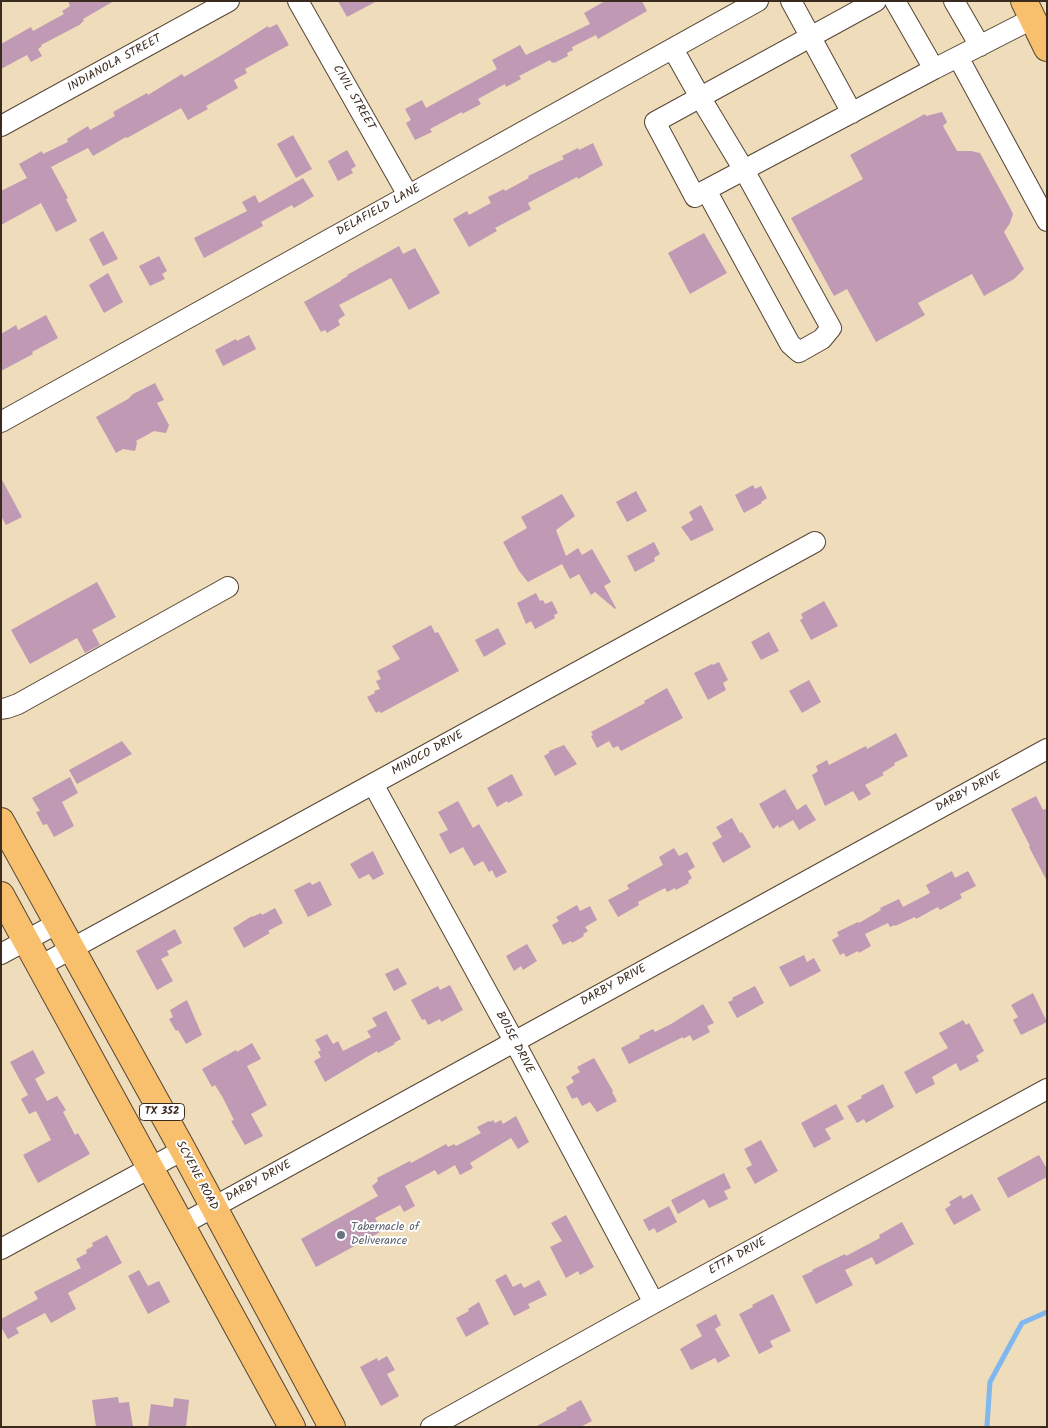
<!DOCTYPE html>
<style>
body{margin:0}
#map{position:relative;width:1048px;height:1428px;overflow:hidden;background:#eedcba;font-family:Kalam,sans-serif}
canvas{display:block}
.frame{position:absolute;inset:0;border:2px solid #3b2a1e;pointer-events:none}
</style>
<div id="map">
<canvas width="1048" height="1428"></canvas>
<div class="frame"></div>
</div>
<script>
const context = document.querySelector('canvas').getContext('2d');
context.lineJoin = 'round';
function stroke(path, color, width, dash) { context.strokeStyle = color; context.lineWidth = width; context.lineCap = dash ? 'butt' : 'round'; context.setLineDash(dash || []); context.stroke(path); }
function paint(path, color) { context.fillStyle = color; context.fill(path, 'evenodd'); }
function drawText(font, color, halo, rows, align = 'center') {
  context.font = font + ' Kalam,sans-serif'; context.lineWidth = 4; context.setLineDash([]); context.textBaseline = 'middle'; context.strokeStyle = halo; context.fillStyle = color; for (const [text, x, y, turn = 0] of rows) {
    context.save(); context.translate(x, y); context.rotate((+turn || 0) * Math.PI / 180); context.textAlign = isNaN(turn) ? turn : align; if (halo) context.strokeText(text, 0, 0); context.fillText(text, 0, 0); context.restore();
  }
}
stroke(new Path2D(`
 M988,1427L987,1425L990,1382L1022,1323L1047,1312`), '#80b7ef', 5);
paint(new Path2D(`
 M68,1H114L83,19L84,21L81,23V24L41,45L42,46L38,49L42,56L31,62L27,55L1,69V44L31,27L33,31L64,14L62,11L70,6Z
 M338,1H377L347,17Z
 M605,1H642L647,11L598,39L596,35L572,47L573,50L567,53L568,56L554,63V62L552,63L550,60L519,76L521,79L506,87L505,84L478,99L481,104L462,114V112L430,129L432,132L415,140L406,123L411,120L405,109L422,100L426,108L497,69L492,60L520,45L526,55L590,24L584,13Z
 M277,24L289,45L245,69L247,73L234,80L238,88L206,106L208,109L188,120L181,108L127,138L126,137L93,156L88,148L51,167L68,198L66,199L77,221L56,232L41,203L1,225V191L27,178L19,164L42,151L43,154L68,142L67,139L88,126L90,130L115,116L113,112L147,93L148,95L182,74L184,77L225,53L268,26L269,28Z
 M942,112L947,122L943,126L957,151H971L980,153L1008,204L1013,214L1010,223L1004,232L1024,269L1014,279L984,296L972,274L918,303L925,315L876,342L847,289L834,296L791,218L863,179L850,155L925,114L926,116Z
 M293,135L312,169L296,178L277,144Z
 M593,143L603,165L578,179L577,177L528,203L531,209L495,228L497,231L469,247L453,219L467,211L469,215L491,203L488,197L504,189L505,191L529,178L528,176L564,159L562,156L578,148L579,150Z
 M347,150L356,166L351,169L353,173L338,181L328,161Z
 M303,178L314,196L294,208L292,205L261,222L263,226L204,258L194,238L247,211L242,202L255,195L259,203Z
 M103,231L118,259L103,266L89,239Z
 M704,233L727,273L690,294L668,253Z
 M399,246L403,254L415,248L440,293L409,310L391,278L339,305L345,315L338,320L340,325L327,333L325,330L321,332L304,302L341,281V280L348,276L347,275Z
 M159,256L167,271L162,274L165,279L150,286L139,266Z
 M108,273L123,302L104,313L89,285Z
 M46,315L58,338L32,352L33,354L1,371V334L16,325L18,330Z
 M249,335L256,349L223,366L215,350L236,339L237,341Z
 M155,383L164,400L157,403L169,425L166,433L154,431L136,441L137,443L135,451L123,449L116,453L96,417L128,399L133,394Z
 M1,478L22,517L6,525L1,516Z
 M753,485L755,489L761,486L767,498L761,502L762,503L744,513L735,495Z
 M636,491L647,511L627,522L616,502Z
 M562,494L575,516L556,530L566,556L578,548L582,555L592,549L611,582L604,586L616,608L615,609L595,592L591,595L579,574L570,579L562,564L528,582L519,571L503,542L527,528L521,517Z
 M701,505L714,530L691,541L681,527L693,520L689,512Z
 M654,542L660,554L654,558L655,561L635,572L627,556Z
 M97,582L116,617L92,630L100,645L85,653L77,638L30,664L11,630Z
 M536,593L540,601L543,600L545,604L552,601L558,613L554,615L555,618L535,629L531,621L526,624L517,603Z
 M824,601L838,626L811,640L800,620L803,618L801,614Z
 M431,625L435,633L438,632L459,671L381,713L379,711L376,713L367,697L375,693L374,691L380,689L376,681L381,679L377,671L400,659L392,646Z
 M498,628L506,644L484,657L475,640Z
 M769,632L779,651L761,660L751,642Z
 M719,662L728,680L723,683L726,690L708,700L694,673L712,664L713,665Z
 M809,680L821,702L802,713L789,691Z
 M667,688L683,718L621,751L618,746L613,748L609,741L597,748L591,736L593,735L591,732L645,703L644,701Z
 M896,733L908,756L894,763L895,765L882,773L884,775L865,785L871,794L859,801L853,791L825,806L812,775L818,771L816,766L827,760L829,765L866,746L867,749Z
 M122,741L132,754L77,784L69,770Z
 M564,745L577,764L555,776L544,756L549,753V751Z
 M512,774L523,795L508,803L507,801L497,807L487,788Z
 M70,777L78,793L62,802L74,826L54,837L47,824L43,825L36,812L40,811L32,798Z
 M785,789L797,810L806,804L816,820L799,830L793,820L779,828L778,825L773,829L759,804Z
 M1036,796L1043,810L1047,808V881L1029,847L1030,846L1011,809Z
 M458,801L473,828L479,824L507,872L496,878L492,870L489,872L483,861L474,866L463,847L450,854L439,834L448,830L438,812Z
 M732,818L740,833L742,832L751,847L723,863L712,843L722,837L716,827Z
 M674,848L679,856L687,852L695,867L688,871L692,878L688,881L689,883L676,890L675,888L667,892L665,888L638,902L639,905L618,917L608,900L629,889L627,885L663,865L659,857Z
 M373,851L384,874L373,880L369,874L359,879L350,864Z
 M952,871L955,878L968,871L976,886L960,894L962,898L940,910L938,907L916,919L915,917L895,926V925L890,927L888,923L865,934L871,946L859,953L858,951L846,957L844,953L840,955L832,940L839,936L837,932L858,922L859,923L881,910L880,908L899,899L903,907L930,893L926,885Z
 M320,881L332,905L308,917L294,890L310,882L312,885Z
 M577,905L580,911L590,906L597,920L585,927L588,931L583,934L584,936L572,943L571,941L563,945L552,925L559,921L556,917Z
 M275,908L283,923L268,931L270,933L244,948L233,928L252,916V917L261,913L262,915Z
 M175,929L182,943L167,951L169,955L161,959L173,981L157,990L136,951Z
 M527,944L537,961L523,970L521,966L514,971L506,956Z
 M804,955L807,962L814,958L821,971L790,987L779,967Z
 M398,968L407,984L394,991L385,974Z
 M450,985L463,1010L441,1022L440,1019L428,1025L425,1019L422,1020L411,1000L438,986L440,990Z
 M755,986L764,1003L737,1018L728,1002L733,1000L732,998Z
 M1033,993L1047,1022L1021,1035L1013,1020L1018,1017L1011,1005Z
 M187,1000L202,1035L186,1044L178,1030L176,1031L169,1019L173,1017L170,1010Z
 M703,1004L714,1023L707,1026L710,1032L693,1041L690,1035L683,1039V1037L629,1064L621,1048L640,1038L639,1036L653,1029L655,1032L671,1024Z
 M386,1011L401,1039L394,1043L395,1044L378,1053L377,1051L325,1082L314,1061L321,1057L318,1052L321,1050L315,1040L327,1034L333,1044L338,1041L343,1051L371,1037L367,1031L377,1026L372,1018Z
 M963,1020L966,1025L969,1023L984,1051L976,1056L979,1061L960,1071L956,1063L932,1077L935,1084L916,1094L904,1072L948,1048L939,1033Z
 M252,1043L261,1059L247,1066L267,1105L251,1114L263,1136L245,1145L231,1121L234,1120L223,1098L215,1085L212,1087L202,1069L236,1050L237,1052Z
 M33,1050L45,1073L35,1079L47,1101L57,1096L66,1110L63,1112L75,1135L78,1133L90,1154L38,1183L23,1155L51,1140L36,1111L29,1114L21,1099L28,1095L10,1062Z
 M594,1058L613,1091L612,1092L617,1101L597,1112L590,1102L582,1106L577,1097L572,1099L566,1087L574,1082L571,1077L580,1072L577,1067Z
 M883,1084L894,1107L866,1123L864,1119L857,1123L847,1106L862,1098L861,1096Z
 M836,1104L844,1119L825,1129L831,1139L814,1148L801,1123Z
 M516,1116L529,1142L518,1149L511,1138L470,1163L473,1168L460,1175L455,1165L438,1175L435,1170L405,1186L415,1206L404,1212L400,1205L375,1218L382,1231L316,1267L301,1239L378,1196L372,1186L378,1181L377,1178L410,1161L411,1163L446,1144L448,1147L454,1144L456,1146L481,1133L477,1127L489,1121L490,1122L493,1120L495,1123L501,1120L503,1124Z
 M761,1140L778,1171L755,1184L746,1168L752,1165L744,1149Z
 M1039,1155L1047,1169V1177L1008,1198L997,1178Z
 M724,1173L731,1188L724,1191L728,1199L709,1208L704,1199L678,1214L671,1200Z
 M972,1194L981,1210L954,1225L945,1209L951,1205L949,1202L961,1195L963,1199Z
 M669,1206L677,1222L657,1233L654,1228L649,1231L643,1220Z
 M566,1215L594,1267L580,1275L578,1271L566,1278L550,1247L562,1241L551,1223Z
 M902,1222L914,1244L876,1265L872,1257L845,1270L853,1285L816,1304L802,1276L813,1271L812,1270L845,1254L846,1256L880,1238L879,1235Z
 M107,1235L122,1263L68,1293L76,1309L51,1323L45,1313L16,1328L19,1333L8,1339L1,1327V1319L38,1299L34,1292L81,1268L76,1259L87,1253L86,1250L93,1246L92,1243Z
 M139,1270L148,1286L159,1281L170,1302L148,1314L128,1276Z
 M506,1274L513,1287L521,1283L524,1288L539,1280L547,1295L528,1304L530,1308L514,1316L495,1280Z
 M773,1294L791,1331L770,1341L773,1347L759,1354L739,1314L753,1307L752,1305Z
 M479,1302L489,1324L466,1337L456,1318L469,1311L468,1309Z
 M716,1314L721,1325L715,1329L730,1356L718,1363L715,1358L691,1370L680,1349L702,1336L696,1325Z
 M387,1356L395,1370L387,1374L399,1396L381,1406L360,1367L377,1358L378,1361Z
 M118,1397L119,1403L129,1402L133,1427H96L92,1400Z
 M174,1398L189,1400L186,1427H148L151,1404L173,1407Z
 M581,1400L592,1421L580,1427H535L567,1410L566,1408Z`), '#c099b5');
const minor = new Path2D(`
 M298,1L408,195
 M791,1L852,113
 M895,1L934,69L1032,19
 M954,1L980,46
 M673,49L700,97L744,170L831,328L822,339L799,352L790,344L706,190L934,69
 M958,57L1047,221
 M1,126L229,1
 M706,190L695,197L655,122L876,1
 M1,422L758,1
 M1,709L7,708L18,704L228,587
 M373,784L514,1041L654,1303
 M1,954L58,923
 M40,966L815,542
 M181,1225L1047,749
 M1,1249L183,1150
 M431,1427L654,1303L1047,1089`);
const major = new Path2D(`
 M1024,1L1047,48
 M1,821L183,1150L332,1427
 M1,895L292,1427`);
stroke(minor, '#564535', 22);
stroke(major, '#564535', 28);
stroke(minor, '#fff', 20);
stroke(major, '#f8bf6c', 26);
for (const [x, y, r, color] of [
 [341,1235,5,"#6b7280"]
]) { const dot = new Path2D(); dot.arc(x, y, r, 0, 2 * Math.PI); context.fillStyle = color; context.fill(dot); stroke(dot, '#fff', 2); }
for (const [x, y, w] of [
 [162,1112,45]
]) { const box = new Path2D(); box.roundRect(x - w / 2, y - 8.5, w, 17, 4); context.fillStyle = '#fff'; context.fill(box); stroke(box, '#3b2a1e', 1); }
drawText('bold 11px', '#3b2a1e', null, [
 ["TX 352",162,1112]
]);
drawText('12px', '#3b2a1e', '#fff', [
 ["INDIANOLA STREET",115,64,-29],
 ["CIVIL STREET",353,98,60],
 ["DELAFIELD LANE",379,211,-29],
 ["MINOCO DRIVE",428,754,-29],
 ["DARBY DRIVE",969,792,-29],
 ["DARBY DRIVE",614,986,-29],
 ["BOISE DRIVE",514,1043,62],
 ["SCYENE ROAD",196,1176,62],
 ["DARBY DRIVE",259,1182,-29],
 ["ETTA DRIVE",738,1257,-29]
]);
drawText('12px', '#5b616d', '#fff', [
 ["Tabernacle of",351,1228],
 ["Deliverance",351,1242]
], 'left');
</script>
